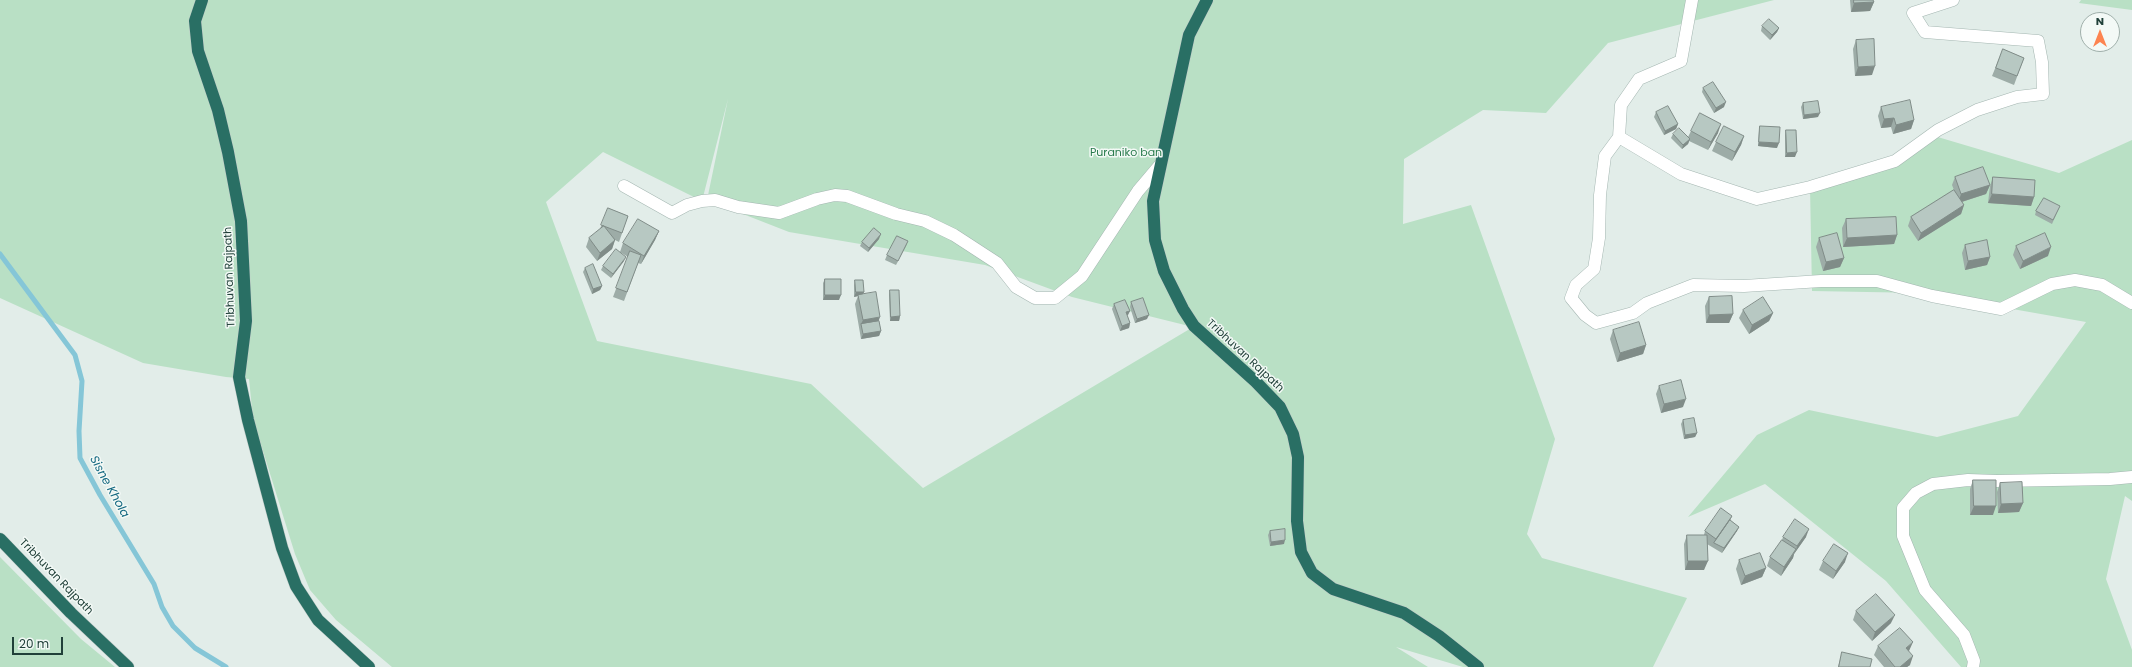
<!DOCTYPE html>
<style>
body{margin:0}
#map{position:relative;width:2132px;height:667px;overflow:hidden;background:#e2ede9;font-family:Poppins,sans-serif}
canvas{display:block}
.north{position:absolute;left:2080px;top:12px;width:40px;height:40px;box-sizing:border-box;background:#f3f9f6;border:1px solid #9fafaa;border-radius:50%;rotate:0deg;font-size:11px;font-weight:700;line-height:16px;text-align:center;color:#204039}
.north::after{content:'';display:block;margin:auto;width:14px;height:18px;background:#fd8450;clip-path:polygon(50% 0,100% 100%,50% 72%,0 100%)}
.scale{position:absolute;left:12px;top:637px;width:51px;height:18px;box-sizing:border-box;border:2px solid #204039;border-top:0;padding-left:5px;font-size:12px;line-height:14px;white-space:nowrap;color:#204039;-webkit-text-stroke:3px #f3f9f6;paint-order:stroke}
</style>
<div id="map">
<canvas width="2132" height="667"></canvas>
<div class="north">N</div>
<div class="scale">20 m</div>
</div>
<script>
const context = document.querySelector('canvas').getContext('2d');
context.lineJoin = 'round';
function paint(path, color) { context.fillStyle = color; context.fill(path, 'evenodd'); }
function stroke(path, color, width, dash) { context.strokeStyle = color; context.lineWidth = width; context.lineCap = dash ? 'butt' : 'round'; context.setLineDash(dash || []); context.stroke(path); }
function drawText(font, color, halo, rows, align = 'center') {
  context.font = font + ' Poppins,sans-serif'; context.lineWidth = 3; context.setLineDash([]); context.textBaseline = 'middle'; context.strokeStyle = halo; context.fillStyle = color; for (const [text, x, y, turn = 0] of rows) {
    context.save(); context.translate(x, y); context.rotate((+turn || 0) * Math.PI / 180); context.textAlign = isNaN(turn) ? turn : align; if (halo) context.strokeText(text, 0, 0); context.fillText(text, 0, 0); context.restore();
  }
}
paint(new Path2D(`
 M0,0H1774L1608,43L1546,113L1483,110L1404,159L1403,224L1471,205L1555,439L1527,534L1542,558L1687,598L1653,667H1463L1396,647L1428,667H392L336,620L310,590L295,554L253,419L249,379L226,377L143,363L0,298ZM728,99L707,200L789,232L985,265L1072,297L1193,327L923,488L811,384L597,341L546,202L603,152L702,201Z
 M2081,0H2132V10L2079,3Z
 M1931,135L2059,173L2132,140V501L2125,496L2106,579L2132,650V667H1961L1886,581L1765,484L1688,517L1757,435L1809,410L1937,437L2018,416L2086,322L1922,293L1812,291L1810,187L1895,161Z
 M0,557L81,639L115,667H0Z`), '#b9e0c5');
stroke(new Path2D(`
 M0,254L75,355L82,381L79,431L80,458L100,495L154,584L162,607L173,626L195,648L226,667`), '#85c6d7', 5);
const minor = new Path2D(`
 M1953,0L1913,13L1925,32L2038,41L2042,62L2043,94L2017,97L1977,110L1938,130L1895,161L1810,187L1757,199L1681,174L1619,137L1605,156L1600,195L1599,238L1594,269L1576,285L1571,298L1585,315L1596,323L1633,313L1647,303L1693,285L1744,286L1821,281H1877L1932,296L2001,309L2052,284L2075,280L2102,285L2132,303
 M1619,137L1621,105L1639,79L1681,61L1692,0
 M624,186L672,213L687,205L702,201L715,200L738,207L779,213L817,199L835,195L847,196L896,214L925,221L954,235L997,263L1016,287L1035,298H1055L1082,276L1138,191L1160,165
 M1973,667L1974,661L1964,635L1925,590L1903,536V508L1916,493L1933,484L1968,480L1997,481L2110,479L2132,477`);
const highway = new Path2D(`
 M202,0L195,21L198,51L218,110L228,152L241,221L246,321L239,377L248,420L282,548L296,586L318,620L369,667
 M1207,0L1189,35L1153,201L1155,240L1164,271L1183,309L1194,326L1256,382L1280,407L1293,434L1298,457L1297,521L1301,552L1312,573L1333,589L1404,613L1439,636L1478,667
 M0,539L71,613L128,667`);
stroke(minor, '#a4b6b1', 13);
stroke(highway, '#c1cac8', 13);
stroke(minor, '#fff', 12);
stroke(highway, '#296f64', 12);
paint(new Path2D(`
 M1850,0H1873L1874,2L1870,11L1851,12Z
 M1762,26L1779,28L1777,32L1770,40L1761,31Z
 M1856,40L1872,75L1855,76L1853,49Z
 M2003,49L2024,58L2014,85L1992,76Z
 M1703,88L1724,107L1714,113L1702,92Z
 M1803,103L1818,117L1803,119L1801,107Z
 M1881,107L1914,120L1911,129L1893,134L1891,127L1881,128L1878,116Z
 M1656,112L1678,124L1676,129L1664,135L1654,117Z
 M1760,126L1777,148L1758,146L1759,131Z
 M1786,130L1795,157H1785V135Z
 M1691,131L1718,133L1708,150L1689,141L1688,144L1682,149L1671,138L1673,134L1688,137Z
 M1744,136L1741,145L1732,161L1712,151L1716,142Z
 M1955,177L1990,185L1986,194L1962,202L1964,205L1961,214L1918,241L1908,226L1911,217L1954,190L1952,185Z
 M1993,177L2034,197L2031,206L1988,203L1990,186Z
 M2060,206L2052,224L2035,215L2036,211Z
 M608,208L628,216L619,242L615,240L612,249L597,261L586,247L589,238L600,229Z
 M1846,219L1897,235L1894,244L1843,247L1842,228Z
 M659,231L655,240L641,264L638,263L624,301L613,297L628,257L620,252L623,243Z
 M1819,238L1844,258L1840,267L1823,271L1816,247Z
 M879,239L868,252L860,246L862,242Z
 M908,241L896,265L885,260L887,255Z
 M1965,245L1990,257L1987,265L1965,270L1962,253Z
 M2016,246L2048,256L2020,269L2013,255Z
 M624,261L611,278L601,270L603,266Z
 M585,268L602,286L600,290L592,294L583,272Z
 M825,279L839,300H823V283Z
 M855,280L864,292L862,295L879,321L881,331L879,336L861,339L855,304L858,296L854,297V285Z
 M890,290L900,316L899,321H890L889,295Z
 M1709,297L1733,314L1729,323H1706L1705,306Z
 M1131,302L1147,319L1135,323L1130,307Z
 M1114,304L1130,311L1127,315L1130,323L1129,328L1120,331L1112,309Z
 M1743,310L1773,313L1769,321L1749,334L1739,318Z
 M1613,330L1646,345L1643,354L1617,362L1610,339Z
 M1659,386L1683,407L1661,413L1656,394Z
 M1683,420L1697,433L1695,437L1684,439L1681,424Z
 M1973,480L1993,515H1970V489Z
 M2000,483L2023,503L2019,512L1998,513L1997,492Z
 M1732,516L1730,520L1739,527L1737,531L1722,553L1707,544L1704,570H1685L1684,544L1687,535H1704L1705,531Z
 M1270,531L1284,544L1270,546L1268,535Z
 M1783,537H1806L1794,554L1793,558L1781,576L1767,566L1770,557L1782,540Z
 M1739,560L1766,568L1762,577L1741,585L1736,569Z
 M1823,561L1845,562L1833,579L1819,570Z
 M1856,611L1891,623L1872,641L1853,620Z
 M1878,646L1909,651L1910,665L1907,667H1884L1874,655Z
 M1842,652L1870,667H1838Z`), '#9daca7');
paint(new Path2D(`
 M1874,2L1870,11L1851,12L1854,3Z
 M1779,28L1777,32L1770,40L1772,35Z
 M1875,66L1872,75L1855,76L1858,67Z
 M1726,102L1724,107L1714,113L1716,108Z
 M1820,113L1818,117L1803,119L1804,115Z
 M1894,118L1891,127L1881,128L1884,119Z
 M1914,120L1911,129L1893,134L1896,125Z
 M1678,124L1676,129L1664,135L1665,131Z
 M1721,124L1718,133L1708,150L1711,142Z
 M1744,136L1741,145L1732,161L1735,152Z
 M1690,139L1688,144L1682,149L1683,145Z
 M1759,142L1779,143L1777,148L1758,146Z
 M1797,152L1795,157H1785L1787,153Z
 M1990,185L1986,194L1958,203L1961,194Z
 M1992,194L2034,197L2031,206L1988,203Z
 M1964,205L1961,214L1918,241L1921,233Z
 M659,231L655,240L641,264L644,256Z
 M881,234L879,239L868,252L869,248Z
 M1897,235L1894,244L1843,247L1847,238Z
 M615,240L612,249L597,261L600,253Z
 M908,241L906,246L896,265Z
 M2051,247L2048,256L2020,269L2023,261Z
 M626,257L624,261L611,278L613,274Z
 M1990,257L1987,265L1965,270L1968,261Z
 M1844,258L1840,267L1823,271L1826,262Z
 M602,286L600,290L592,294L593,289Z
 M856,292H864L862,296L858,295V296L854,297Z
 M825,295H841L839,300H823Z
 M1130,311L1128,315L1124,316L1126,312Z
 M1773,313L1769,321L1749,334L1752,325Z
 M1733,314L1729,323H1706L1709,315Z
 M1149,315L1147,319L1135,323L1137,319Z
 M900,316L899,321H890L891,317Z
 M880,317L877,325L861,324L863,320Z
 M1130,323L1129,328L1120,331L1122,326Z
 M881,331L879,336L861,339L863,334Z
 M1646,345L1643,354L1617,362L1620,353Z
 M1686,399L1683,407L1661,413L1664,404Z
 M1697,433L1695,437L1684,439L1685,435Z
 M2023,503L2019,512L1998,513L2001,504Z
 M1974,506H1996L1993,515H1970Z
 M1732,516L1728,525L1714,543L1716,539Z
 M1739,527L1737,531L1722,553L1724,548Z
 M1809,529L1806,537L1794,554L1793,558L1781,576L1784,567L1796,550L1797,546Z
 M1285,540L1284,544L1270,546L1271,542Z
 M1848,553L1845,562L1833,579L1836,571Z
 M1688,561H1708L1704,570H1685Z
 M1766,568L1762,577L1741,585L1745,576Z
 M1895,615L1891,623L1872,641L1875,632Z
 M1913,642L1909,651L1903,657L1906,648Z
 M1913,656L1910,665L1907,667H1900Z`), '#808c88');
const building = new Path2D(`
 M1854,0H1873L1874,2L1854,3Z
 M1769,19L1779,28L1772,35L1762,26Z
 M1874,39L1875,66L1858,67L1856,40Z
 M2003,49L2024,58L2017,76L1996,68Z
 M1713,82L1726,102L1716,108L1703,88Z
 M1910,100L1914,120L1896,125L1894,118L1884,119L1881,107Z
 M1818,101L1820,113L1804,115L1803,103Z
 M1668,106L1678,124L1665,131L1656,112Z
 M1700,113L1721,124L1711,142L1691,131Z
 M1724,126L1744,136L1735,152L1716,142Z
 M1760,126L1780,127L1779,143L1759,142Z
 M1679,128L1690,139L1683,145L1673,134Z
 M1786,130H1796L1797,152L1787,153Z
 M1983,167L1990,185L1961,194L1955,177Z
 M1993,177L2035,180L2034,197L1992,194Z
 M1954,190L1964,205L1921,233L1911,217Z
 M2044,198L2060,206L2053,220L2036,211Z
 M608,208L628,216L622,233L601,225Z
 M1896,217L1897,235L1847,238L1846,219Z
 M638,219L659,231L644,256L623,243Z
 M604,226L615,240L600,253L589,238Z
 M874,228L881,234L869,248L862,242Z
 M1837,233L1844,258L1826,262L1819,238Z
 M2045,233L2051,247L2023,261L2016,246Z
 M897,236L908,241L898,261L887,255Z
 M1987,240L1990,257L1968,261L1965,245Z
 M616,249L626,257L613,274L603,266Z
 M630,251L641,255L627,292L616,288Z
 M593,264L602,286L593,289L585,268Z
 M825,279H841V295H825Z
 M855,280H863L864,292H856Z
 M890,290H899L900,316L891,317Z
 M876,292L880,317L863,320L858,295Z
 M1732,296L1733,314L1709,315V297Z
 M1763,297L1773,313L1752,325L1743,310Z
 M1143,298L1149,315L1137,319L1131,302Z
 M1125,300L1130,311L1126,312L1130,323L1122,326L1114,304Z
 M879,321L881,331L863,334L861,324Z
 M1639,322L1646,345L1620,353L1613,330Z
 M1681,380L1686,399L1664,404L1659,386Z
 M1694,418L1697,433L1685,435L1683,420Z
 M1973,480H1996V506H1974Z
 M2022,482L2023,503L2001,504L2000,483Z
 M1721,508L1732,516L1716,539L1705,531Z
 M1795,519L1809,529L1797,546L1783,537Z
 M1730,520L1739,527L1724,548L1714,543Z
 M1285,529V540L1271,542L1270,531Z
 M1687,535H1707L1708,561H1688Z
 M1782,540L1796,549L1784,567L1770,557Z
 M1834,544L1848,553L1836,571L1823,561Z
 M1760,553L1766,568L1745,576L1739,560Z
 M1876,594L1895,615L1875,632L1856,611Z
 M1900,628L1913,642L1906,648L1913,656L1900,667H1895L1878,646Z
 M1842,652L1872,659L1870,667H1839Z`);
paint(building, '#b7c8c2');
stroke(building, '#808c88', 1);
drawText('11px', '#277a4b', '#f3f9f6', [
 ["Puraniko ban",1126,153]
]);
drawText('11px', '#204039', '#f3f9f6', [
 ["Tribhuvan Rajpath",230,277,-92],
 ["Tribhuvan Rajpath",1245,356,43],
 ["Tribhuvan Rajpath",56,577,46]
]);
drawText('italic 12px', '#156981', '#f3f9f6', [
 ["Sisne Khola",109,487,61]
]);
</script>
